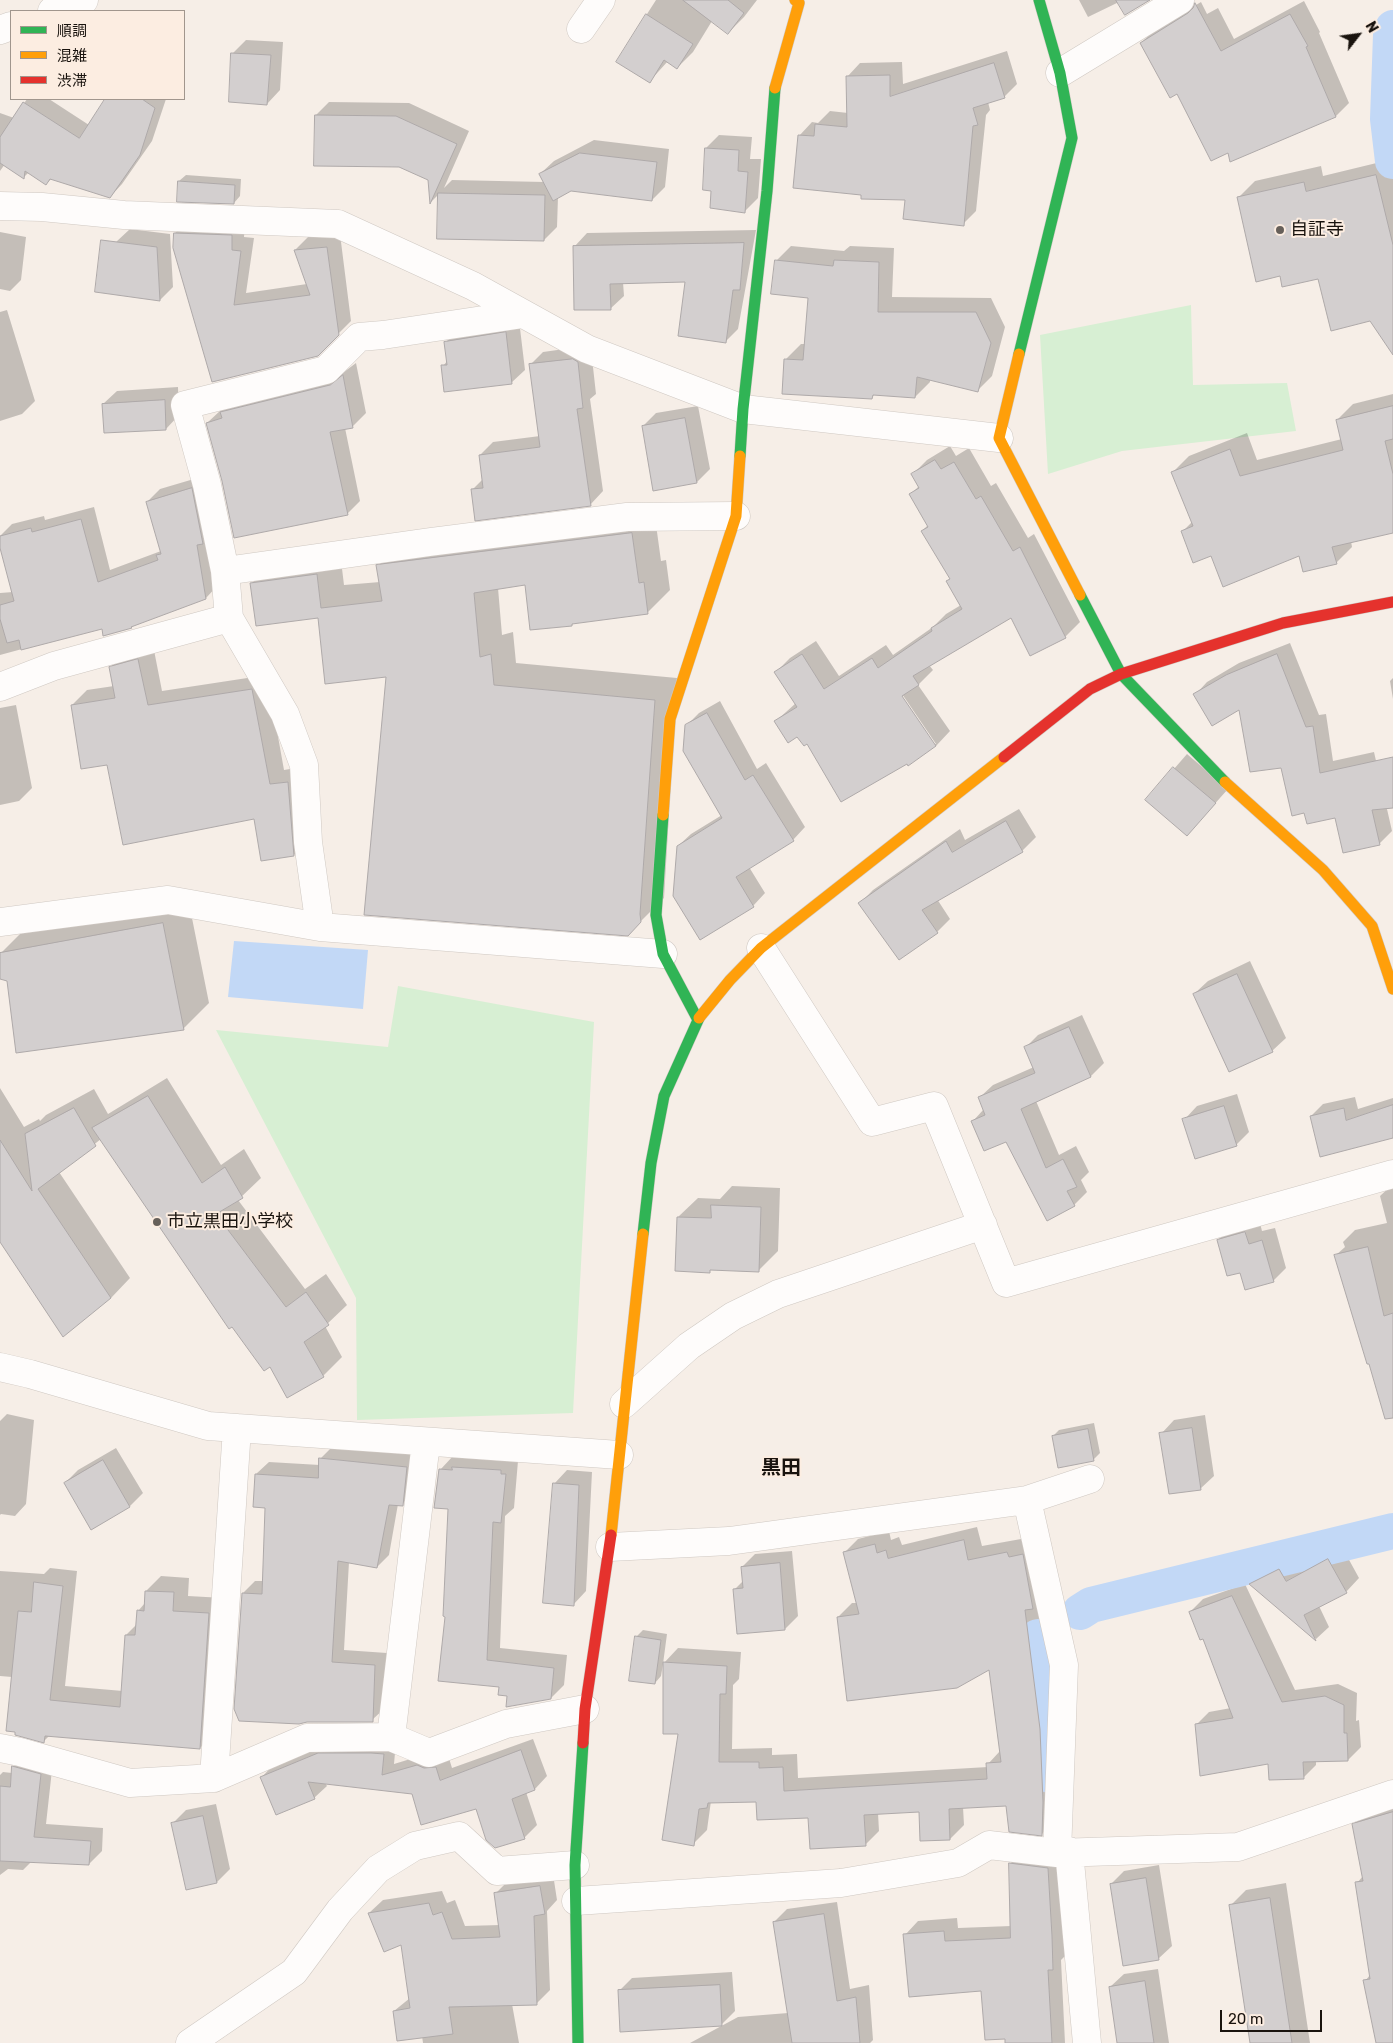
<!DOCTYPE html>
<meta charset="utf-8">
<style>
body{margin:0}
#map{position:relative;width:1393px;height:2043px;overflow:hidden;background:#f6eee7;font-family:Rubik,"Noto Sans JP",sans-serif}
canvas{display:block}
.legend{position:absolute;left:10px;top:10px;width:175px;height:90px;box-sizing:border-box;background:#fcede1;border:1px solid #a1968d;margin:0;padding:6px 9px;list-style:none;font-size:15px;color:#19130e}
.legend li{display:flex;align-items:center;gap:10px;height:25px}
.legend b{width:25px;border:1px solid #a1968d}
.north{position:absolute;left:1333px;top:10px;width:50px;height:50px;-webkit-text-stroke:4px #fcede1;paint-order:stroke;rotate:60deg;font-size:14px;font-weight:700;line-height:20px;text-align:center;color:#19130e}
.north::after{content:'';display:block;margin:auto;width:18px;height:22px;background:#19130e;clip-path:polygon(50% 0,100% 100%,50% 72%,0 100%)}
.scale{position:absolute;left:1220px;top:2010px;width:102px;height:22px;box-sizing:border-box;border:2px solid #19130e;border-top:0;padding-left:6px;font-size:15px;line-height:18px;white-space:nowrap;color:#19130e;-webkit-text-stroke:4px #fcede1;paint-order:stroke}
</style>
<div id="map">
<canvas width="1393" height="2043"></canvas>
<ul class="legend">
<li><b style="height:6px;background:#30b455"></b>順調</li>
<li><b style="height:6px;background:#ff9f0a"></b>混雑</li>
<li><b style="height:6px;background:#e5322d"></b>渋滞</li>
</ul>
<div class="north">N</div>
<div class="scale">20 m</div>
</div>
<script>
const context = document.querySelector('canvas').getContext('2d');
context.lineJoin = 'round';
function paint(path, color) { context.fillStyle = color; context.fill(path, 'evenodd'); }
function stroke(path, color, width, dash) { context.strokeStyle = color; context.lineWidth = width; context.lineCap = dash ? 'butt' : 'round'; context.setLineDash(dash || []); context.stroke(path); }
function drawText(font, color, halo, rows, align = 'center') {
  context.font = font + ' Rubik,"Noto Sans JP",sans-serif'; context.lineWidth = 4; context.setLineDash([]); context.textBaseline = 'middle'; context.strokeStyle = halo; context.fillStyle = color; for (const [text, x, y, turn = 0] of rows) {
    context.save(); context.translate(x, y); context.rotate((+turn || 0) * Math.PI / 180); context.textAlign = isNaN(turn) ? turn : align; if (halo) context.strokeText(text, 0, 0); context.fillText(text, 0, 0); context.restore();
  }
}
paint(new Path2D(`
 M1191,305L1193,385L1287,383L1296,431L1122,451L1048,474L1040,335Z
 M398,986L594,1022L573,1413L357,1420L356,1298L216,1030L388,1047Z`), '#d7efd3');
paint(new Path2D(`
 M234,941L368,950L363,1009L228,997Z`), '#c2d8f6');
paint(new Path2D(`
 M656,0H757L744,17L728,33L712,21L693,52L677,68L668,61L649,82L617,61Z
 M1079,0H1148L1119,2L1088,17Z
 M1304,1L1320,32L1319,33L1349,103L1336,116L1229,151L1178,92L1141,43L1154,30L1201,2L1207,14L1218,8L1234,39Z
 M246,40L283,42L280,90L267,104L233,53Z
 M1007,51L1017,84L1004,97L988,102L990,110L986,115L976,211L963,224L906,199L862,193L799,136L812,122L818,123L830,111L848,113L847,77L860,63L902,62L903,84Z
 M27,99H49L89,125L107,99H166L152,141L122,184L110,197L52,178L46,184L29,172L24,177L5,164L0,171V113L14,118Z
 M329,102L409,103L469,131L444,188L452,180L545,182L540,174L554,161L594,140L669,149L665,187L652,200L571,190L558,197L557,227L544,240L439,194L431,202L429,179L316,115Z
 M719,135L752,137L750,159H761L758,198L745,211L712,190L706,148Z
 M1393,159V353L1370,320L1319,277L1281,275L1239,197L1255,181L1321,166L1323,176Z
 M186,175L241,179L240,196L234,203L179,181Z
 M189,220L245,222L244,237L254,238L246,293L307,284L295,250L308,237L340,234L351,321L317,355L213,381L175,233Z
 M130,229L170,234L173,287L160,300L116,242Z
 M756,230L738,329L725,342L687,281L623,282L624,296L610,309L574,247L587,233Z
 M0,232L26,237L21,280L10,291L0,289Z
 M791,246L844,251L850,246L894,248L892,297L991,298L1005,327L992,376L977,391L930,379V382L915,397L875,394L872,397L786,359L801,344H805L810,297L776,261Z
 M7,310L35,401L22,414L0,421V312Z
 M519,320L525,370L511,383L443,366L448,360L446,342L459,329Z
 M586,346L591,349L596,394L590,399L603,491L590,505L472,490L483,479L480,455L493,442L540,436L530,365L543,352Z
 M356,363L366,413L352,427L345,428L360,501L347,514L223,481L207,423L221,410L235,399L344,372Z
 M178,387L179,415L166,429L103,404L117,391Z
 M1393,394V531L1351,541L1352,547L1336,563L1300,554H1212L1183,531L1192,522L1173,472L1189,456L1247,433L1257,460L1342,439L1337,420L1353,404Z
 M698,406L710,469L697,482L643,426L656,413Z
 M950,446L956,456L969,448L991,486L996,483L1028,538L1034,534L1080,622L1065,637L1011,617L929,665L933,670L918,685L950,731L936,746L808,742L776,721L796,703L776,672L790,658L816,641L839,676L886,645L893,655L933,627L946,614L961,605L951,578L922,531L928,525L910,495L919,486L912,475L927,460ZM900,691L936,744H933L898,692Z
 M204,476L219,584L206,598L134,624L131,627H103L0,655V593L13,592L0,543V536L12,524L44,516L45,520L94,507L110,570L161,551L147,502L160,489Z
 M654,510L661,561L666,560L670,590L648,612L574,622L572,625L526,584L498,588L502,635L513,632L516,663L677,678L664,898L628,934L388,675L319,617L251,584L274,561L340,552L344,585L380,582L378,566L401,543Z
 M1290,643L1319,715L1326,714L1333,761L1374,752L1392,831L1379,844L1336,817L1305,812L1282,766L1240,708L1195,695L1207,682L1239,663Z
 M153,645L162,691L267,675L284,770L302,767L309,840L294,855L256,818L108,764L72,705L87,690L114,686L110,668L126,652Z
 M1393,678V699L1390,681Z
 M720,701L757,769L766,763L805,827L793,840L749,867L765,893L753,906L678,846L691,834L722,815L686,726L699,713Z
 M16,705L32,788L19,801L0,805V708Z
 M1187,754L1228,789L1187,835L1147,800Z
 M1019,809L1036,837L1022,851L937,899L950,919L937,932L860,903L873,890L960,829L965,840Z
 M188,898L209,1003L183,1029L0,978V954L26,928Z
 M1250,961L1286,1038L1272,1051L1194,994L1208,981Z
 M1082,1015L1104,1063L1091,1076L1036,1101L1059,1155L1076,1146L1089,1172L1081,1180L1087,1192L1074,1205L1006,1140L973,1121L984,1109L979,1098L993,1085L1034,1067L1025,1048L1038,1035Z
 M167,1078L221,1165L244,1149L261,1178L238,1200L305,1289L326,1274L347,1305L325,1326L342,1357L323,1376L287,1396L270,1365L101,1139L59,1172L130,1278L111,1298L0,1240V1088L24,1127L39,1119L40,1121L46,1115L94,1089L108,1114Z
 M1237,1094L1249,1132L1236,1145L1184,1120L1197,1106Z
 M1355,1097L1358,1109L1393,1098V1137L1321,1156L1311,1116L1323,1104Z
 M1393,1184V1407L1336,1255L1345,1247L1343,1242L1355,1230L1387,1223L1380,1196Z
 M732,1186L780,1188L778,1251L759,1270L712,1269L709,1271L678,1217L698,1198L720,1199Z
 M1259,1219L1262,1231L1275,1228L1286,1268L1273,1281L1241,1271L1218,1240L1231,1227Z
 M7,1414L34,1420L26,1504L15,1516L1,1514L0,1515V1421Z
 M1205,1415L1214,1476L1200,1489L1161,1434L1174,1420Z
 M1094,1423L1100,1453L1093,1460L1053,1436L1059,1430Z
 M333,1446L419,1455L415,1492L402,1504H398L389,1555L377,1567L349,1562L344,1650L387,1653L385,1708L372,1720L243,1593L255,1581H264L266,1507L256,1474L269,1462L320,1465L321,1458Z
 M116,1448L143,1493L130,1506L92,1529L65,1483L78,1470Z
 M453,1456L518,1461L514,1508L505,1516L500,1648L567,1655L564,1685L551,1698L508,1695L446,1615L450,1508L440,1470Z
 M567,1470L592,1472L586,1591L573,1605L554,1484Z
 M977,1527L982,1546L1021,1539L1023,1544L1037,1541L1039,1601L1053,1714L1055,1820L1042,1834L1007,1804L963,1807L964,1825L950,1839L920,1811L878,1813L879,1831L865,1845L809,1817L758,1801H711L707,1830L693,1844L680,1733L665,1664H663L661,1676L655,1683L637,1636L643,1630L667,1634L663,1664L678,1648L741,1652L739,1679L733,1685L732,1749L772,1748V1755L797,1754L798,1778L988,1767V1764L1000,1751L990,1668L838,1617L852,1603H857L844,1553L858,1539L889,1531L891,1540L899,1537L902,1545Z
 M1342,1547L1359,1578L1346,1592L1319,1606L1329,1627L1316,1639L1251,1584L1264,1572L1293,1556L1300,1569Z
 M792,1551L798,1616L785,1629L735,1589L744,1580L742,1567L755,1554Z
 M50,1568L77,1571L65,1686L123,1691L126,1635L137,1624L138,1611L145,1603L146,1591L161,1576L189,1578L188,1596L224,1598L215,1733L200,1748L50,1735L44,1741L12,1677L0,1676V1571L44,1574Z
 M1245,1584L1295,1690L1338,1684L1357,1693L1356,1721L1359,1720L1361,1747L1348,1760L1316,1761V1765L1303,1778L1196,1725L1209,1712L1231,1708L1204,1637L1190,1612L1203,1599Z
 M533,1739L547,1776L535,1789L526,1792L537,1825L524,1838L477,1807L413,1793L325,1783L327,1786L314,1798L262,1777L274,1764L332,1742H396L394,1764L430,1753L448,1755L452,1768Z
 M26,1754L53,1761L46,1824L103,1828L102,1851L89,1864L32,1861L23,1870L8,1869L0,1875V1775L3,1772L12,1773L13,1767Z
 M1393,1799V2016L1365,1981L1370,1975L1357,1883L1363,1876L1353,1825L1372,1807Z
 M216,1804L230,1869L217,1882L173,1823L186,1810Z
 M1023,1850L1061,1855L1065,1956L1061,1960L1065,2043H1006V2038L982,1989L905,1935L918,1921L957,1918L958,1928L1011,1926L1010,1864Z
 M1159,1865L1172,1946L1158,1959L1111,1884L1124,1871Z
 M553,1874L557,1900L547,1911L550,1990L536,2004H512L519,2043H423L422,2036L394,2011L410,1998L402,1943L369,1913L383,1900L442,1891L447,1903L455,1900L465,1926L500,1925L495,1894L508,1881Z
 M1286,1883L1310,2043H1252L1231,1905L1246,1890Z
 M837,1902L850,1989L869,1985L873,2040L870,2043H690L738,2017L788,2013L774,1922L787,1909Z
 M1158,1969L1169,2043H1119L1110,1987L1124,1974Z
 M732,1972L735,2011L721,2025L619,1991L632,1978Z`), '#0003');
stroke(new Path2D(`
 M1393,28L1391,35L1388,119L1393,161
 M1080,1612L1091,1605L1393,1531
 M1038,1637L1047,1712L1050,1775`), '#c2d8f6', 36);
const building = new Path2D(`
 M683,0H728L744,13L728,34Z
 M1116,0H1150L1125,15Z
 M1195,3L1221,51L1290,14L1308,46L1306,47L1336,117L1230,162L1228,153L1211,161L1177,94L1170,98L1140,43L1188,13L1193,8Z
 M646,14L693,44L677,69L664,60L650,83L616,62Z
 M231,53L271,55L267,105L229,102Z
 M994,63L1005,98L973,108L978,125L973,126L964,226L903,219L905,200L861,199V195L793,188L798,135L814,136L815,124L847,127L846,76L890,75V96Z
 M105,99H142L155,108L140,155L110,198L50,179L46,185L25,171L24,179L0,163V137L23,102L79,138Z
 M315,115L396,116L457,144L430,204L428,180L399,167L314,166Z
 M705,148L739,150L738,171L748,172L745,213L710,208L711,191L703,190Z
 M580,153L657,162L652,201L571,191L553,201L539,174Z
 M1376,175L1393,245V355L1370,321L1331,331L1318,279L1282,287L1280,276L1256,282L1237,197L1304,182L1306,191Z
 M178,181L235,185L234,204L177,202Z
 M438,193L545,195L544,241L437,239Z
 M174,233L232,235V250L241,251L234,305L310,295L294,250L327,247L339,335L318,356L212,382L173,248Z
 M101,240L157,247L160,301L95,292Z
 M744,243L740,290H733L726,343L678,336L685,282L610,284L611,310H574L573,246Z
 M775,260L833,266L834,260L879,262L878,312H976L991,343L978,392L917,377L915,398L873,395L872,399L782,394L784,359L803,360L808,298L771,294Z
 M506,332L512,384L444,392L441,365H447L444,342Z
 M573,359L578,362L583,408L577,409L591,506L475,521L471,489L483,488L479,455L540,447L529,364Z
 M343,375L353,428L330,432L348,515L234,538L222,481L206,423L222,418L220,412L330,385Z
 M165,400L166,430L104,433L102,404Z
 M1393,406V439L1385,441L1393,474V533L1332,547L1337,564L1303,572L1299,556L1223,587L1211,556L1193,563L1181,531L1193,526L1171,472L1230,449L1240,476L1343,450L1336,420Z
 M685,418L697,483L653,491L642,426Z
 M935,460L941,469L954,462L976,499L981,496L1013,551L1020,547L1066,638L1030,656L1011,618L913,676L919,685L902,696L936,746L908,766L907,764L841,802L807,744L804,746L797,737L788,743L774,721L797,707L774,672L802,654L824,689L872,658L878,668L932,631L931,628L962,609L946,581L950,579L921,531L928,527L909,494L919,488L911,474Z
 M192,488L203,544L197,545L206,599L131,627L132,628L103,636L102,629L21,650L19,640L7,643L0,619V605L14,601L0,548V536L31,528L32,532L81,519L98,582L158,560L156,555L161,554L146,502Z
 M632,533L639,583L644,582L648,614L572,624V626L530,630L525,585L474,593L480,657L491,654L494,685L655,700L640,914L641,922L628,936L364,915L386,677L325,684L318,618L256,626L250,583L317,574L321,608L382,601L376,565Z
 M1277,654L1306,727L1313,726L1320,773L1393,757V808L1372,810L1380,845L1343,853L1335,818L1307,824L1304,813L1292,816L1281,768L1250,772L1239,710L1212,726L1193,694L1226,675Z
 M138,659L148,705L252,689L270,784L288,782L294,856L261,861L254,819L123,845L107,765L81,769L71,705L115,698L109,667Z
 M707,713L745,780L753,775L794,841L736,877L754,907L700,940L673,896L677,846L722,818L683,751L685,725Z
 M1173,767L1216,803L1187,836L1145,800Z
 M1006,821L1023,852L922,910L938,933L899,960L858,903L946,841L952,852Z
 M163,923L184,1030L16,1053L7,981L0,979V953Z
 M1237,974L1273,1052L1229,1072L1193,994Z
 M1069,1027L1091,1077L1021,1109L1046,1168L1063,1159L1077,1187L1067,1191L1075,1206L1047,1221L1006,1142L984,1151L971,1121L985,1115L978,1097L1035,1073L1024,1047Z
 M148,1096L202,1183L225,1167L243,1198L216,1214L286,1307L306,1292L329,1325L304,1342L324,1377L287,1398L270,1367L264,1371L232,1327L229,1329L92,1128Z
 M1393,1105V1138L1320,1157L1310,1116L1344,1108L1346,1120Z
 M1224,1106L1237,1146L1195,1159L1182,1119Z
 M74,1108L96,1146L38,1189L111,1298L63,1337L0,1242V1140L32,1191L25,1134Z
 M711,1205L761,1207L759,1272L710,1270V1273L675,1271L677,1217L711,1218Z
 M1245,1232L1249,1244L1262,1240L1274,1282L1245,1290L1240,1273L1227,1276L1217,1240Z
 M1368,1247L1384,1316L1393,1313V1418L1385,1419L1369,1364H1367L1334,1255Z
 M1192,1428L1201,1490L1169,1494L1159,1433Z
 M1088,1429L1094,1461L1058,1468L1052,1436Z
 M319,1458L407,1467L403,1506L389,1505L377,1568L338,1561L332,1662L375,1665L373,1722H307L299,1724L239,1721L234,1709L242,1593L262,1594L265,1508L253,1507L255,1474L318,1478Z
 M103,1460L130,1507L91,1530L64,1483Z
 M452,1467L501,1470V1474H506L501,1523L493,1522L487,1660L554,1668L551,1699L506,1707L507,1696L498,1695L499,1687L438,1681L445,1617L443,1616L448,1509L434,1508L439,1469L452,1470Z
 M553,1483L579,1485L574,1606L543,1603Z
 M964,1540L968,1560L1007,1552L1009,1557L1023,1554L1033,1609L1025,1610L1040,1729L1043,1802L1042,1836L1009,1832L1006,1806L949,1809L950,1840L920,1841L919,1812L864,1815L866,1846L810,1849L808,1818L757,1820L756,1802L708,1803L707,1808L699,1809L694,1846L662,1840L678,1734H663V1662L727,1666L726,1694H720L719,1762H759V1768L783,1767L784,1791L987,1779L986,1763L1001,1762L989,1670L957,1688L847,1701L837,1617L859,1614L843,1552L875,1544L877,1553L886,1550L888,1558Z
 M1328,1559L1347,1593L1304,1615L1316,1641L1249,1584L1279,1569L1286,1581Z
 M780,1563L785,1630L737,1634L733,1589L743,1588L741,1567Z
 M34,1582L63,1586L50,1700L120,1707L125,1635H135L137,1610L144,1611L145,1591L174,1592L173,1611L209,1613L200,1749L45,1736L44,1743L15,1735V1732L6,1731L18,1611L31,1612Z
 M1232,1596L1282,1702L1325,1696L1344,1705V1733H1347L1348,1761L1303,1762L1304,1779L1269,1780L1268,1764L1200,1776L1195,1724L1233,1718L1203,1639L1200,1640L1189,1612Z
 M635,1636L661,1640L655,1684L629,1681Z
 M521,1750L535,1790L512,1799L525,1839L495,1848L486,1840L476,1809L421,1825L412,1794L308,1782L315,1799L276,1815L260,1777L318,1753H371L384,1754L382,1775L417,1765L424,1768L436,1767L440,1780Z
 M12,1766L41,1774L34,1837L91,1841L89,1865L0,1861V1786L10,1787Z
 M1393,1812V2043H1376L1363,1980L1370,1979L1355,1882L1363,1881L1352,1824Z
 M203,1816L217,1883L186,1890L171,1823Z
 M1009,1863L1048,1868L1052,1936L1053,1970H1048L1052,2043H1005V2039L985,2040L981,1991L909,1997L903,1934L944,1931L945,1941L1010,1938Z
 M1146,1878L1159,1960L1123,1966L1110,1884Z
 M540,1886L545,1914L534,1916L537,2005L449,2007L453,2034L397,2041L393,2011L410,2008L401,1945L384,1952L368,1913L429,1903L433,1915L442,1912L452,1939L500,1937L494,1893Z
 M1270,1898L1292,2043H1250L1229,1905Z
 M824,1914L837,2001L856,1997L860,2043H792L773,1922Z
 M1145,1981L1154,2043H1117L1109,1987Z
 M720,1985L722,2026L620,2032L618,1990Z`);
paint(building, '#d3cfcf');
stroke(building, '#aea9a9', 1);
const street = new Path2D(`
 M52,11L84,0
 M581,29L601,0
 M0,30L11,26
 M1060,73L1180,0
 M0,206L42,207L124,215L338,224L473,286L587,349L743,409L999,438
 M225,571L207,485L185,405L326,370L359,337L383,335L523,314
 M229,618L285,714L304,765L308,842L320,927
 M0,687L54,666L229,618L225,571L430,542L627,517L736,516
 M0,922L168,900L320,927L663,954
 M761,948L872,1122L934,1106L1006,1283L1393,1174
 M0,1367L30,1374L208,1426L619,1455
 M624,1404L689,1346L733,1316L778,1294L983,1225
 M1027,1500L1090,1479
 M610,1547L729,1541L1027,1500L1064,1665L1057,1853
 M391,1737L426,1442
 M0,1748L20,1752L130,1783L214,1778L307,1738L391,1737L429,1753L506,1724L585,1709
 M214,1778L237,1428
 M1069,1851L1087,2043
 M576,1901L841,1883L958,1863L989,1845L1057,1853L1238,1847L1393,1794
 M190,2043L294,1972L340,1910L378,1869L415,1846L459,1836L497,1871L575,1865`);
const fast = new Path2D(`
 M1019,354L1072,138L1060,73L1039,0
 M740,456L743,409L767,191L775,88
 M1080,595L1121,674L1225,782
 M663,815L656,915L663,954L698,1020
 M643,1234L651,1163L664,1096L699,1018
 M578,2043L575,1865L583,1743`);
const slow = new Path2D(`
 M775,88L799,3L795,0
 M1019,354L999,438L1080,595
 M1225,782L1323,870L1372,926L1393,989
 M663,815L670,719L736,516L740,456
 M699,1018L730,980L761,948L1004,757
 M611,1535L643,1234`);
const jam = new Path2D(`
 M1004,757L1090,689L1121,674L1283,623L1393,602
 M583,1743L585,1709L611,1535`);
stroke(street, '#cfc8c2', 29);
stroke(fast, '#cfc8c2', 12);
stroke(slow, '#cfc8c2', 12);
stroke(jam, '#cfc8c2', 12);
stroke(street, '#fefcfb', 28);
stroke(fast, '#30b455', 11);
stroke(slow, '#ff9f0a', 11);
stroke(jam, '#e5322d', 11);
for (const [x, y, r, color] of [
 [1280,230,5,"#66605a"],
 [157,1222,5,"#66605a"]
]) { const dot = new Path2D(); dot.arc(x, y, r, 0, 2 * Math.PI); context.fillStyle = color; context.fill(dot); stroke(dot, '#fcede1', 2); }
drawText('18px', '#19130e', '#fcede1', [
 ["自証寺",1290,230],
 ["市立黒田小学校",167,1222]
], 'left');
drawText('bold 20px', '#19130e', '#fcede1', [
 ["黒田",781,1468]
]);
</script>
